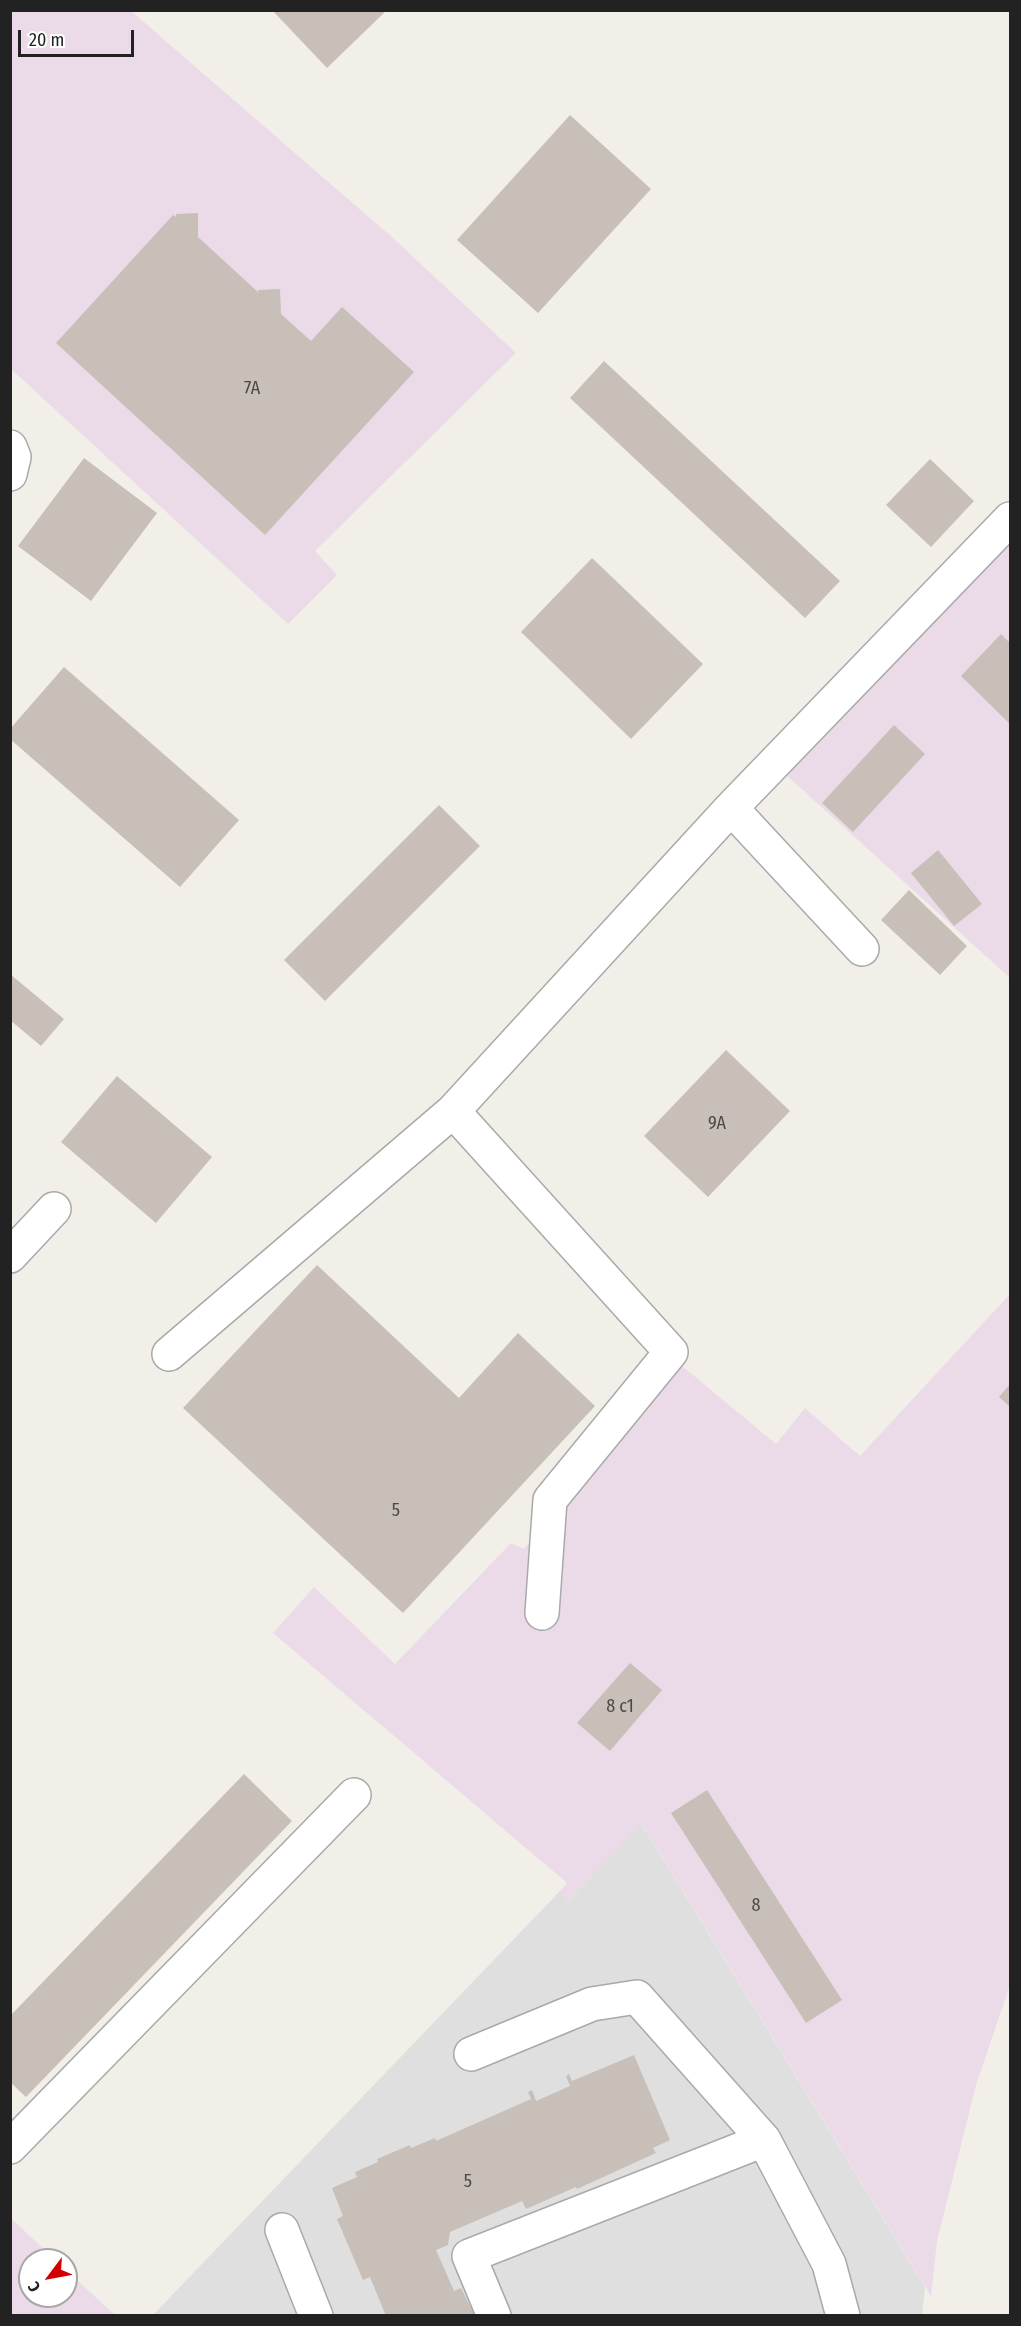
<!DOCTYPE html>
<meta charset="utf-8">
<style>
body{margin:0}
#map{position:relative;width:1021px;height:2326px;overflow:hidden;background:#f2efe9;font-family:"Fira Sans Condensed",sans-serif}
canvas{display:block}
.frame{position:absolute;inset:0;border:12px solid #222;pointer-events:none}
.north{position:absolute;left:18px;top:2248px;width:60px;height:60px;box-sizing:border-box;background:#fff;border:2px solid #a7a7a7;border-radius:50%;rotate:238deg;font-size:16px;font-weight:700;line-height:24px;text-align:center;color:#222}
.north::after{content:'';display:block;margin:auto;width:21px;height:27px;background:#d40000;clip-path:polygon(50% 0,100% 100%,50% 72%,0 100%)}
.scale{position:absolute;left:18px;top:30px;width:116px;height:27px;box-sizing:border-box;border:3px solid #222;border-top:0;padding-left:8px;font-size:18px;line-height:21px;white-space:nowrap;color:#222;-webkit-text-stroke:4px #fff;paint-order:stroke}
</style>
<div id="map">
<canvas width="1021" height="2326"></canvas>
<div class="frame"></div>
<div class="north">С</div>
<div class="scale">20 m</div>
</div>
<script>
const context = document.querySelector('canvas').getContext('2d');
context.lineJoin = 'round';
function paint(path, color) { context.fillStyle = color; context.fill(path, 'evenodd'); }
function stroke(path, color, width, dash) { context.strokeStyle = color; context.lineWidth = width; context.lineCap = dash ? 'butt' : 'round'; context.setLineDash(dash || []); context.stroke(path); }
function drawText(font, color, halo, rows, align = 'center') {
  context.font = font + ' "Fira Sans Condensed",sans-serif'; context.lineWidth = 6; context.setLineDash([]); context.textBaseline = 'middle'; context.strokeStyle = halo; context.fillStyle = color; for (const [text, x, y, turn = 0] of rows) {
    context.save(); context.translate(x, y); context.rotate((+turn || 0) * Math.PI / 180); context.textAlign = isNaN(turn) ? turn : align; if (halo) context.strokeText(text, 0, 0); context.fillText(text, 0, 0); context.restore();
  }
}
paint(new Path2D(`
 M641,1823L925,2287L922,2316H152L560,1891L568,1901Z`), '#e0dfdf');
paint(new Path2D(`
 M10,11H131L393,238L516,353L315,551L337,575L288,624L11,369Z
 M1010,544V978L784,773Z
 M1010,1294V1985L976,2085L937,2241L931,2296L642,1824L567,1902L560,1891L567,1883L273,1633L314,1587L395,1664L511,1543L524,1549L681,1365L776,1444L805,1408L860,1456Z
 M11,2218L55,2260H30V2296H66V2270L115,2315H11Z`), '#ebdbe8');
paint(new Path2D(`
 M272,10H387L327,68Z
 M570,115L651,189L538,313L457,240Z
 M198,213V237L259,293L258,290L280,289L281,314L311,341L342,307L414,372L265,535L56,343L173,215L176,217V214Z
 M604,361L840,581L805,618L570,398Z
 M84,458L157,513L91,601L18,546Z
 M930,459L974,501L931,547L886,505Z
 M592,558L703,664L631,739L521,632Z
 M1001,634L1010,643V724L961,676Z
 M64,667L239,820L180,887L10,739V729Z
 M894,725L925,754L853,832L822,803Z
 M439,805L480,846L325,1001L284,960Z
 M938,850L982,904L954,926L911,873Z
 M909,890L967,946L940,975L881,920Z
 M10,974L64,1019L41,1046L10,1020Z
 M726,1050L790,1111L708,1197L644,1136Z
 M117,1076L212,1157L156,1223L61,1142Z
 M317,1265L459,1398L518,1333L595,1406L403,1613L183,1408Z
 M1010,1384V1407L999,1397Z
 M630,1663L662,1690L610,1751L577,1723Z
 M244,1774L292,1821L26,2097L10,2082V2016Z
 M707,1790L842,2000L806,2023L671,1813Z
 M634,2055L670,2140L653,2148L656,2153L577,2189L576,2187L526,2209L522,2201L450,2232L448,2245L436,2250L454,2291L461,2288L475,2316H386L370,2277L363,2280L337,2219L343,2216L332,2188L357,2177L355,2172L378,2162L377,2159L410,2145L411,2148L435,2138L436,2141L531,2099L528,2092L532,2090L536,2101L570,2086L566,2076L569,2074L572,2081Z`), '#c7bfb8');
const minor = new Path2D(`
 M10,447L14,457L10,474
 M731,808L862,949
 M453,1111L671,1352L550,1500L542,1613
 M10,1256L54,1209
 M169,1354L453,1111L731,808L1010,519
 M471,2054L592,2004L637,1997L764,2140L829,2264L843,2316
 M10,2147L354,1795
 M282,2230L316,2316
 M494,2316L469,2256L764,2140`);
stroke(minor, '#a9a9a9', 36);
stroke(minor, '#fff', 33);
drawText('18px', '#4b4948', null, [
 ["7А",252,389],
 ["9А",717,1124],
 ["5",396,1511],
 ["8 с1",620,1707],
 ["8",756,1906],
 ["5",468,2182]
]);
</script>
